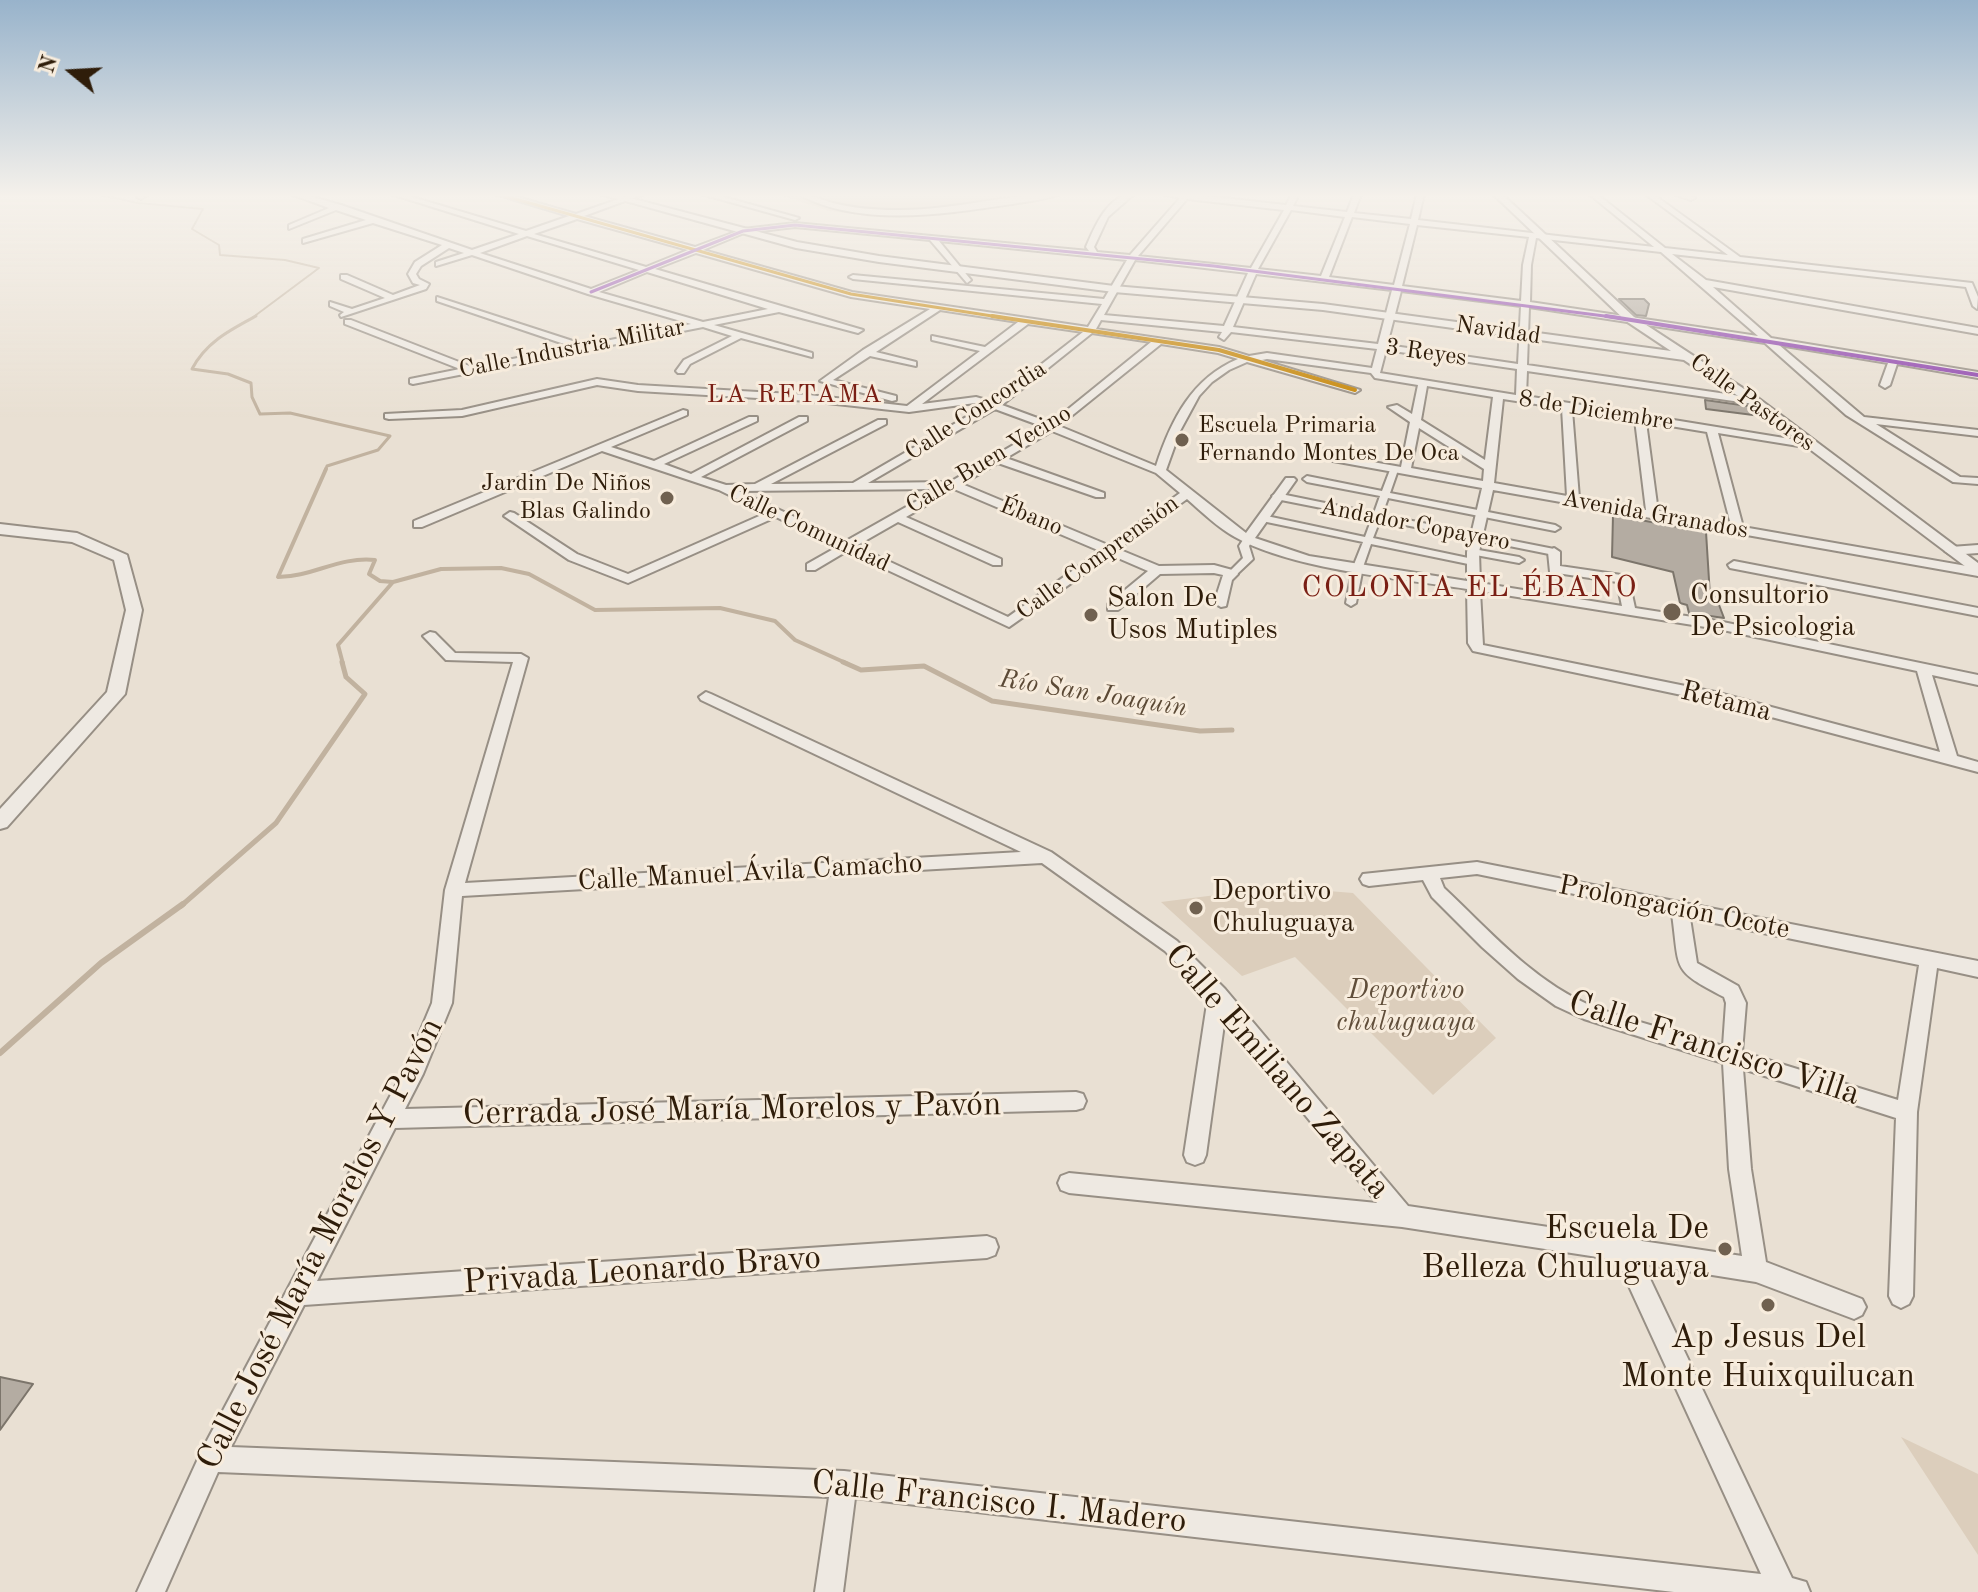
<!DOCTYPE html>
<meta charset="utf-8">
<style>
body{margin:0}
#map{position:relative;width:1978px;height:1592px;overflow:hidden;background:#e9e0d3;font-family:"Old Standard TT",serif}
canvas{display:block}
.north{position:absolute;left:32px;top:32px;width:80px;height:80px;-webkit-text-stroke:6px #f7ecdd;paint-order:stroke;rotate:288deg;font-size:22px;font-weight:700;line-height:32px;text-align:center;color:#2f1d0a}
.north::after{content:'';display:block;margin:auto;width:28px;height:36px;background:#2f1d0a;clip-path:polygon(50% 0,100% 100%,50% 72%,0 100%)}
</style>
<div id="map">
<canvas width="1978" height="1592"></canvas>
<div class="north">N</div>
</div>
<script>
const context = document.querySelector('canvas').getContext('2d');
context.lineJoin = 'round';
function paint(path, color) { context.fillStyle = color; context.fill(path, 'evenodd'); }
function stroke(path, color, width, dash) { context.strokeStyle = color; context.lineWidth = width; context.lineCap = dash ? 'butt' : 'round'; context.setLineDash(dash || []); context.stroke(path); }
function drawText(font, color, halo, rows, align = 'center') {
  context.font = font + ' "Old Standard TT",serif'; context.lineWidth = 6; context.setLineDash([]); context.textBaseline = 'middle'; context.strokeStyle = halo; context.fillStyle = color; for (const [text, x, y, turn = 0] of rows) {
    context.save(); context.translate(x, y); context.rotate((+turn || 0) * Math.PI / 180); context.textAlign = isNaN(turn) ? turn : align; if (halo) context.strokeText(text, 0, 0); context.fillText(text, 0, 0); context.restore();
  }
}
paint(new Path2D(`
 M778,194H1076L948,211L860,215L829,211Z
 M1279,887L1353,893L1496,1038L1433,1095L1295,957L1242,976L1161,902Z
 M1901,1437L1978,1474V1555Z`), '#dccebc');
stroke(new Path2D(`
 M96,194L138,203L203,209L192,229L219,245L220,255L285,260L319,268L252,318`), '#c1b29f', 2);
stroke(new Path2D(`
 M256,316C230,330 206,342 192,369L228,374L251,383L252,397L260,414L290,413L390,436L378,450L327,466L325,471`), '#c1b29f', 3);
stroke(new Path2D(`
 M326,469L278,577C312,577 340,556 375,560L369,574L380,581L393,582L441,569L501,568L529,574L595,610L720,608L775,621L795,640L848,664
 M343,664L338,645L393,582`), '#c1b29f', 4);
stroke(new Path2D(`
 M843,662L861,670L924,666L992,701L1200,731L1232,730
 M181,906L276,823L365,694L346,677L342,662`), '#c1b29f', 5);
stroke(new Path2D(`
 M0,1053L101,963L183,904`), '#c1b29f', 6);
const building = new Path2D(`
 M1619,299H1644L1649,304L1646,316L1636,315Z
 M1705,400L1748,406L1761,416L1706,409Z
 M1613,515L1706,532L1710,596L1716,597L1724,618L1689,613L1687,605L1680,603L1673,572L1612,557Z
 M0,1377L33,1384L0,1430Z`);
paint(building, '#b4aca2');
stroke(building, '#7c756b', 2);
const pedestrian = new Path2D(`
 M1394,467L1398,470L1390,493L1555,525L1560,528L1555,531L1388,498L1382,515L1554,549L1559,552L1554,555L1380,520L1373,538L1473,559L1478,562L1473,565L1371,544L1363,567L1356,603L1351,606L1346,603L1353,567L1363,542L1262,521L1258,518L1262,515L1365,537L1372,518L1276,499L1272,496L1276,493L1374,513L1380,496L1307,482L1303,479L1307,476L1382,491L1390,470Z
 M1248,536L1253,539L1249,546L1253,559L1235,576H1229V572L1243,558L1239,546L1245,537Z
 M1473,549L1519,557L1524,560L1519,563L1470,554L1468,552Z`);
const minor = new Path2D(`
 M141,194H149L141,199L137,197Z
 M291,194H302L341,205L472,250L519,234L391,194H402L526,231L569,216L495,194H507L576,214L633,194H644L584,216L695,247L743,229L795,223L1089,251L1086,247C1095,226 1108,194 1134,194L1108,217L1094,247L1097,252L1130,255L1180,198L1163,194H1187L1286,205L1292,194H1299L1293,206L1347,212L1354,194H1361L1354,213L1411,219L1417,194H1424L1418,220L1654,247L1589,194H1597L1665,248L1728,255L1645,194H1653L1740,257L1972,283L1978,297L1977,309L1973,306L1966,287L1672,254L1706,280L1978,328V334L1713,287L1771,338L1978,372V378L1897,364L1890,385L1885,388L1880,385L1888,363L1779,345L1864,417L1978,430V436L1876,424L1960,477L1978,478V484L1953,482L1846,415L1765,343L1529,307L1527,365L1754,398L1759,401L1754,404L1527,371L1526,396L1815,443V447L1811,448L1718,433L1743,527L1978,568V576L1493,490L1479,552L1480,583L1622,606L1617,582L1550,572L1548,552L1554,548L1560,552V566L1628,576L1635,608L1718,621L1978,675V685L1932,675L1957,756L1978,762V772L1715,702L1473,651L1468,643L1467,589C1399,578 1294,570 1235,537C1218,528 1202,512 1187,499L1118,549L1159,566L1214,565L1236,571L1238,574L1232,580L1226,606L1221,607L1214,603L1223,575L1214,573L1160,574L1118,610H1108V604L1148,571L1111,555L1009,627L847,551L815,570H807V564L837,547L776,517L628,583L569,560L504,516L510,512L514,513L577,554L628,574L766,513L719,490L602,451L422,527H414V521L683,410L687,411V415L611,447L654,461L749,417H757V421L664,464L691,474L799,417H807V421L701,477L726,485L755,484L878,420H886V424L771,484L853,483L985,406L975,403L909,412L809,401L638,391L597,385L462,416L389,419L385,418V414L462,410L597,379L638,385L809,395L907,406L980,351L932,340V336L985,347L1018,322L940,310L876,352L916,362V366L870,356L833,380L896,396V400L892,401L820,381L863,350L930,309L851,297L696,253L655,269L863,330L858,333L779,312L714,325L812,353V357L741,338L690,364L684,373H678L676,371L684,360L732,336L703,327L413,384L410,383V379L460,369L345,324V320H351L472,367L573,347L437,301V297L585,345L691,324L588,294L472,255L436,266V262L464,253L449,248L421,266L416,274L419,279L429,284L426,289L341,317L340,315L344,312L330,306V302L352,309L385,298L341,279V275H347L393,295L420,285L413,283L408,274L415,262L442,245L373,223L303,243V239L366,220L336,210L289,229V225L329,208ZM1187,199L1284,210L1251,268L1138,256ZM1291,210L1345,217L1321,276L1258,269ZM1352,217L1410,224L1394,285L1329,277ZM577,219L688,250L646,267L534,234ZM1417,225L1529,237L1523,265L1521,301L1402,286ZM795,227L930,240L967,283L971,280L939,241L1127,260L1104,299L853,275L849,277L853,279L1102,304L1088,327L852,292L703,250L744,233ZM527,236L639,270L591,289L480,253ZM1536,238L1661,252L1758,336L1530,302L1531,265ZM1135,260L1248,273L1224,326L1104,315ZM647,272L768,309L703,322L599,292ZM1256,274L1392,290L1378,344L1233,327ZM1401,291L1521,306L1518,364L1387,345ZM1101,320L1222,332L1219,337L1224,340L1231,332L1377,349L1372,368L1267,353L1249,356L1219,347L1096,329ZM1028,324L1083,332L993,402L976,397L922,404ZM1092,333L1151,342L1051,423L1002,405ZM1161,344L1218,353L1238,359C1192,378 1171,420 1156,466L1059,426ZM1386,350L1517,369L1516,395L1380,373ZM1267,359L1371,373L1375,378L1418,385L1412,414L1397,405L1388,407L1410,422L1401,467L1333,455L1328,458L1333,461L1482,488L1467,552V581L1309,556L1255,538L1296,480L1294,478H1286L1246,533L1166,470L1180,431L1199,396L1212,382L1229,370L1247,362L1355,393L1360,390L1262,360ZM1427,386L1493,397L1485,460L1421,420ZM1503,399L1562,408L1567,496L1494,483ZM995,409L1044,427L950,482L868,483ZM1572,410L1635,420L1646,510L1579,498ZM1646,422L1707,432L1731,525L1658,512ZM1419,428L1484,469L1483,481L1411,468ZM1052,431L1156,473L1180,493L1108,545L962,484L998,463L1096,497H1104V493L1006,458ZM938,489L846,541L739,491ZM954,489L1100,551L1008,617L856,546L898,522L993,565H1001V559L906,517ZM1480,591L1718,629L1917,671L1940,752L1715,692L1483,645Z
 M701,194H713L799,218L795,220Z
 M798,194C811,194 821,200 833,203C853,208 874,210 895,210C951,211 1005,194 1060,194C1046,200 1028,201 1012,204C945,214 860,228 798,194Z
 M1674,194H1686L1695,198L1691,200Z
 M1978,545V553L1951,555L1945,551L1951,547Z
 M1734,561L1978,608V616L1730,568L1728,565Z
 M430,632L435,633L455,653L521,654L528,658L465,883L1021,852L701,700L699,697L706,692L711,694L1051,852L1177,941L1225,989L1408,1206L1742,1256L1729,1169L1723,1063L1584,1019L1556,1006L1518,979L1482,947L1432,897L1423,880L1369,886L1363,884L1360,879L1363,874L1477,862L1978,961V977L1937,968L1917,1112L1913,1296L1909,1304L1901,1308L1893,1304L1889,1296L1896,1118L1743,1069L1751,1169L1766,1262L1862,1299L1866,1307L1862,1315L1854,1319L1756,1282L1643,1264L1792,1578L1806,1582L1810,1592H1674L855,1498L843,1592H815L829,1497L218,1472L165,1592H137L202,1450L404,1070L432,1003L445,890L513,662L446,660L423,636ZM1042,863L1165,951L1208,997L1184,1155L1187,1162L1195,1165L1203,1162L1206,1155L1225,1017L1377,1203L1069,1173L1061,1176L1058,1183L1061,1190L1069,1193L1402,1227L1617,1260L1761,1574L844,1471L231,1447L304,1305L987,1258L995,1255L998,1247L995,1239L987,1236L317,1281L395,1128L1076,1110L1083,1108L1086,1101L1083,1094L1076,1092L405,1109L423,1074L452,1003L462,896ZM1477,874L1672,914C1680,972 1671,969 1724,997L1726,1003L1723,1046C1680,1032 1628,1021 1587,1004C1531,979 1488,929 1444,888L1440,878ZM1690,918L1919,965L1898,1100L1742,1052L1746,1003L1738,986L1697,963Z`);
const tertiary = new Path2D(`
 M600,194H615L797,242L879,256L1114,286L1323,304L1671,351L1626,321L1493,194H1502L1634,317L1758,398L1978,563V576L1750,404L1684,360L1323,310L1114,292L879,262L796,248Z
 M0,524L77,533L127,555L142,610L125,694L7,827L0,829V809L107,692L126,610L114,560L72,542L0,534Z`);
stroke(pedestrian, '#978f85', 4);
stroke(minor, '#978f85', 4);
stroke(tertiary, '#978f85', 4);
paint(pedestrian, '#eee9e2');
paint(minor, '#eee9e2');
paint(tertiary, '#eee9e2');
stroke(new Path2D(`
 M498,194L851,294L1005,318`), '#c58402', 3);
stroke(new Path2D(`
 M992,316L1219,350L1355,390`), '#c58402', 4);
stroke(new Path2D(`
 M591,292L743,231L795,225L1214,266L1620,318`), '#8e44ad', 3);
stroke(new Path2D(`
 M1606,316L1978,375`), '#8e44ad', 4);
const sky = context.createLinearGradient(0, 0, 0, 417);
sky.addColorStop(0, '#98b3cb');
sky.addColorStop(0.47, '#f5f1eb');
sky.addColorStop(1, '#f5f1eb00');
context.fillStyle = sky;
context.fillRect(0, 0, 1978, 417);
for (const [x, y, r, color] of [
 [1182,440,8,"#706150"],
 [667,498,8,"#706150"],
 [1672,612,10,"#706150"],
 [1091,615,8,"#706150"],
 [1196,908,8,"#706150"],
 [1725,1249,8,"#706150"],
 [1768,1305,8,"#706150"]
]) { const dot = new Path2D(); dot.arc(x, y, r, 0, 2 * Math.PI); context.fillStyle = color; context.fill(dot); stroke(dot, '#f7ecdd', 3); }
drawText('24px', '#2f1d0a', '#f7ecdd', [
 ["Navidad",1498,331,8],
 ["Calle Industria Militar",572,349,-11],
 ["3 Reyes",1426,353,8],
 ["Calle Pastores",1752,403,36],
 ["Calle Concordia",976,411,-33],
 ["8 de Diciembre",1596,411,9],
 ["Calle Buen Vecino",989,460,-31],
 ["Avenida Granados",1655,515,10],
 ["Ébano",1031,517,22],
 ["Andador Copayero",1415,525,11],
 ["Calle Comunidad",809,529,25],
 ["Calle Comprensión",1098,558,-36]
]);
drawText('24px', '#2f1d0a', '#f7ecdd', [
 ["Escuela Primaria",1198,426],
 ["Fernando Montes De Oca",1198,454],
 ["Jardin De Niños",651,484,"right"],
 ["Blas Galindo",651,512,"right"]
], 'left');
context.letterSpacing = '2px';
drawText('26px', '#7a1f14', '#f7ecdd', [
 ["LA RETAMA",795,395]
]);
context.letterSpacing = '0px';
drawText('italic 26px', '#5c4a36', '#f7ecdd', [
 ["Río San Joaquín",1093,694,9]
]);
drawText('28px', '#2f1d0a', '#f7ecdd', [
 ["Consultorio",1690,596],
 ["De Psicologia",1690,628],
 ["Salon De",1107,599],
 ["Usos Mutiples",1107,631],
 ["Deportivo",1212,892],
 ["Chuluguaya",1212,924]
], 'left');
drawText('28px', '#2f1d0a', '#f7ecdd', [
 ["Retama",1726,702,14],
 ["Calle Manuel Ávila Camacho",750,873,-3],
 ["Prolongación Ocote",1674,908,11]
]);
drawText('italic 28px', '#604e3a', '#f7ecdd', [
 ["Deportivo",1406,991],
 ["chuluguaya",1406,1023]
]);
context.letterSpacing = '2px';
drawText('30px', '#7a1f14', '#f7ecdd', [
 ["COLONIA EL ÉBANO",1470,588]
]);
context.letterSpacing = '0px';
drawText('34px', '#2f1d0a', '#f7ecdd', [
 ["Calle Francisco Villa",1714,1049,18],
 ["Calle Emiliano Zapata",1277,1072,49],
 ["Cerrada José María Morelos y Pavón",732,1110,-1],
 ["Calle José María Morelos Y Pavón",321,1244,-63],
 ["Privada Leonardo Bravo",642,1271,-4],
 ["Calle Francisco I. Madero",999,1503,6]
]);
drawText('34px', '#2f1d0a', '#f7ecdd', [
 ["Escuela De",1709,1229],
 ["Belleza Chuluguaya",1709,1268],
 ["Ap Jesus Del",1768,1338,"center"],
 ["Monte Huixquilucan",1768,1377,"center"]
], 'right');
</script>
